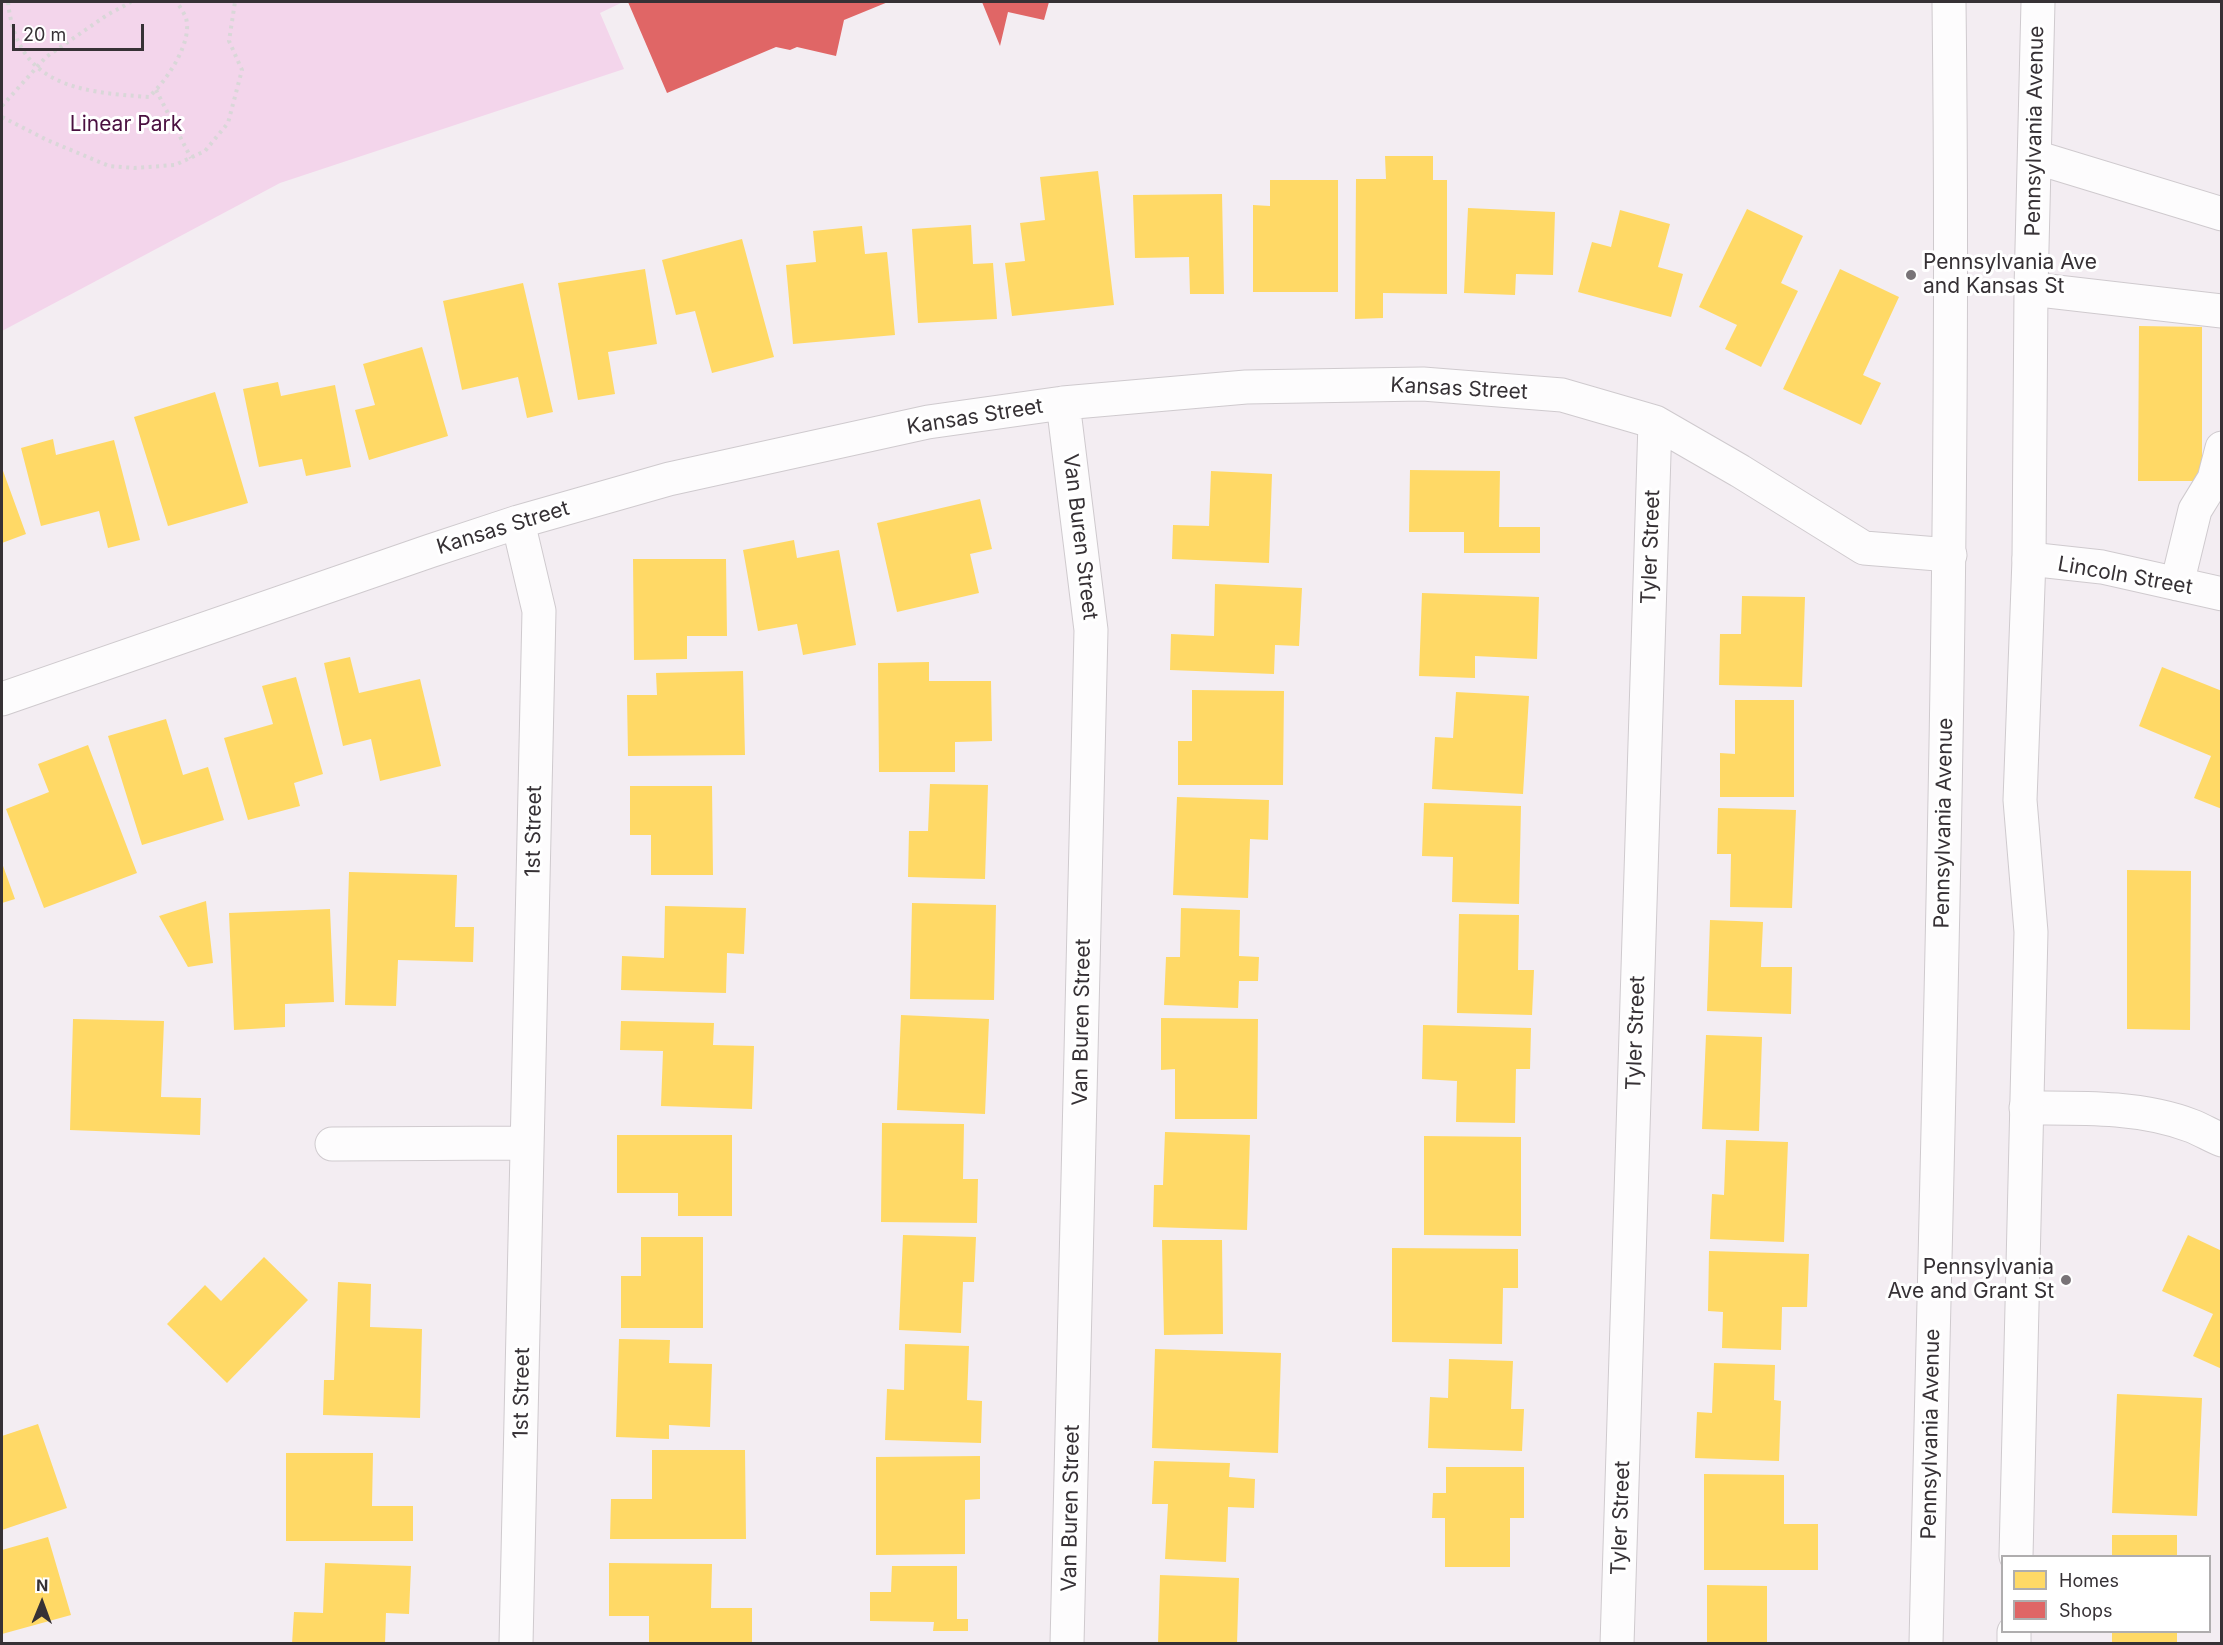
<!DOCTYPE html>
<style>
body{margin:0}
#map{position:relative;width:2223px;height:1645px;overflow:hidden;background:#f3edf2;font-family:Inter,sans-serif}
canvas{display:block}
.frame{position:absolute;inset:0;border:3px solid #363135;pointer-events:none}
.legend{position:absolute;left:2001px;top:1555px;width:210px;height:78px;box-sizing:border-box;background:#fff;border:2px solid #afadae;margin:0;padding:8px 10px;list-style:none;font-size:18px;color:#363135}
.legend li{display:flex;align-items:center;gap:12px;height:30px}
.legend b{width:30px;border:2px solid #afadae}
.north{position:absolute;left:12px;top:1573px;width:60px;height:60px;-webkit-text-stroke:4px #fff;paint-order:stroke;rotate:1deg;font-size:16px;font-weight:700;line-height:24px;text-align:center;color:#363135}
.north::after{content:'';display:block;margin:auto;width:21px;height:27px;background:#363135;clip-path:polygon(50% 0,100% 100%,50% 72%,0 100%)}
.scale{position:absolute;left:12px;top:24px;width:132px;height:27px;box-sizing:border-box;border:3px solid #363135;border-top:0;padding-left:8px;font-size:18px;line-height:21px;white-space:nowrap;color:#363135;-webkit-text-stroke:4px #fff;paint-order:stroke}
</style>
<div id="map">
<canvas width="2223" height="1645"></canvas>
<div class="frame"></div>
<ul class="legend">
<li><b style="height:16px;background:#ffd966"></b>Homes</li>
<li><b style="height:16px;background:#e06666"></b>Shops</li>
</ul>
<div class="north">N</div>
<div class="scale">20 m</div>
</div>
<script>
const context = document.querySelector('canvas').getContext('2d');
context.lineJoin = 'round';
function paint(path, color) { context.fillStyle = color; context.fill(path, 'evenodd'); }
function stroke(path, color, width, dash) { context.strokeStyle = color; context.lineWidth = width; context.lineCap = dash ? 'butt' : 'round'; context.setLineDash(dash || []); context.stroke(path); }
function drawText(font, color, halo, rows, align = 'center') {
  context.font = font + ' Inter,sans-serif'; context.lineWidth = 6; context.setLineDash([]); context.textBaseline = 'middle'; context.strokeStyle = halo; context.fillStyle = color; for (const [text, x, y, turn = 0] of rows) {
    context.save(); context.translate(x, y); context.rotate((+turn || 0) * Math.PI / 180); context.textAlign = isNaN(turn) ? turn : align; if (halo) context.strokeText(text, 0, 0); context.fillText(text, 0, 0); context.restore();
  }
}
paint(new Path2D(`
 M2,2H623L600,13L624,69L280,183L2,331Z`), '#f3d5eb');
paint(new Path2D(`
 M1385,156H1433V180H1447V294L1383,293V318L1355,319L1356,179H1386Z
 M1098,171L1114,305L1012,316L1005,263L1025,261L1020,223L1045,220L1040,177Z
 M1270,180H1338V292H1253V205L1270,206Z
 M1222,194L1224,294H1190L1189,257L1135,258L1133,195Z
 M1468,208L1555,212L1553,275L1516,274L1515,295L1464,293Z
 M1747,209L1803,236L1781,283L1798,291L1761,367L1725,349L1737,325L1699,307Z
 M1620,210L1670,224L1658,267L1683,274L1671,317L1578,292L1592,242L1611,247Z
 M971,225L973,264L993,263L997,319L918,323L912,229Z
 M862,226L865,254L887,252L895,335L793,344L786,265L816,262L813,231Z
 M742,239L774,357L712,373L695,311L676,315L662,260Z
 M645,269L657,344L608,352L615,394L578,400L558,283Z
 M1840,269L1899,297L1863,375L1881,383L1861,425L1783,389Z
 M523,283L553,412L527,418L518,377L462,390L443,301Z
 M2139,326L2202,327V481H2138Z
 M422,347L448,436L369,460L355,410L375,405L363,364Z
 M278,382L281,396L335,385L351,467L306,476L302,459L259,467L243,389Z
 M215,392L248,503L168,526L134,417Z
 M53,439L56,455L114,440L140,540L108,548L99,511L41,526L21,448Z
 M2,468L26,534L2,543Z
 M1410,470L1500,471L1499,527H1540V553H1464V532H1409Z
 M1211,471L1272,474L1269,563L1172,559L1173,525L1209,526Z
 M980,499L992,549L970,554L979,593L897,612L877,523Z
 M794,540L797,558L839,550L856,645L803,655L797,624L758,631L743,550Z
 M633,559H726L727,636H687V659L634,660Z
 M1215,584L1302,588L1299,646L1275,645L1274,674L1170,670L1171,634L1214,636Z
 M1422,593L1539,597L1537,659L1475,656V678L1419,676Z
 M1742,596L1805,597L1802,687L1719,685L1720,634H1741Z
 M350,657L359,693L420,679L441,766L380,781L371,739L343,746L324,663Z
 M929,662V681H991L992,741L955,742V772H879L878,663Z
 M2162,667L2222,691V809L2194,798L2211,756L2139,726Z
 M743,671L745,755L628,756L627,695H657L656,673Z
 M296,677L323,774L294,783L300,806L248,820L224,738L273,724L262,686Z
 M1192,690L1284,691L1283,785H1178V741H1192Z
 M1456,692L1529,696L1523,794L1432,789L1435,737L1453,738Z
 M1735,700H1794V797H1720V753L1735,754Z
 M166,719L183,775L208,767L224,820L142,845L108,736Z
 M88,745L137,873L44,908L6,809L49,792L38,764Z
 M930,784L988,785L985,879L908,877L909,831H928Z
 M630,786H712L713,875H651V835H630Z
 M1177,797L1269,800L1268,840L1250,839L1248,898L1173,895Z
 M1424,803L1521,806L1519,904L1452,902L1453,857L1422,856Z
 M1718,808L1796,810L1792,908L1730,907L1731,854H1717Z
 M2,863L15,899L2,903Z
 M2127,870L2191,871L2190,1030L2127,1029Z
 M349,872L457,875L455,927H474L473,962L398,960L396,1006L345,1005Z
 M206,901L213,963L188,967L159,916Z
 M912,903L996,905L994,1000L910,999Z
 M665,906L746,908L744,954L727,953L726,993L621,990L622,956L664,958Z
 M1181,908L1240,910L1239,956L1259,957L1258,981H1239L1238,1008L1164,1005L1166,957H1180Z
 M330,909L334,1002L285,1004V1027L234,1030L229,913Z
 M1459,914L1519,915L1518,970H1534L1532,1015L1457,1013Z
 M1710,920L1763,922L1761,967H1792L1791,1014L1707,1011Z
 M901,1015L989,1019L985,1114L897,1110Z
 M1161,1018L1258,1019L1257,1119H1175V1069L1161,1070Z
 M73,1019L164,1021L161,1097L201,1098L200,1135L70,1130Z
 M621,1021L714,1023L713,1045L754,1046L752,1109L661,1106L663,1051L620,1050Z
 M1423,1025L1531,1028L1530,1069H1516L1515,1123L1456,1122L1457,1081L1422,1079Z
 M1706,1035L1762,1037L1759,1131L1702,1129Z
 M882,1123L964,1124L963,1179H978L977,1223L881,1222Z
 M1165,1132L1250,1135L1247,1230L1153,1227L1154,1185H1163Z
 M617,1135H732V1216H678V1193H617Z
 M1424,1136L1521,1137V1236L1424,1235Z
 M1726,1140L1788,1142L1784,1242L1710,1239L1712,1194L1724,1195Z
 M903,1235L976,1237L974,1282H963L961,1333L899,1330Z
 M2188,1235L2222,1251V1369L2193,1356L2213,1314L2162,1291Z
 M641,1237H703V1328H621V1276H641Z
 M1162,1240H1222L1223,1334L1164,1335Z
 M1392,1248L1518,1249V1288H1503L1502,1344L1392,1342Z
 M1709,1251L1809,1254L1807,1307H1782L1781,1350L1722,1348L1723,1312L1708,1311Z
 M264,1257L308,1300L227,1383L167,1324L205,1285L221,1301Z
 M338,1282L371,1284L370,1327L422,1329L420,1418L323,1415L324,1380H334Z
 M619,1339L670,1340L669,1363L712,1364L710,1427L669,1425V1439L616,1437Z
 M905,1344L969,1346L967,1400L982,1401L981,1443L885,1440L887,1389L904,1390Z
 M1155,1349L1281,1353L1278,1453L1152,1448Z
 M1449,1359L1513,1361L1511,1409H1524L1522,1451L1428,1448L1430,1397L1448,1398Z
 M1714,1363L1775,1365L1774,1400L1781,1401L1779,1461L1695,1458L1697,1412L1712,1413Z
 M2117,1394L2202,1398L2197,1516L2112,1513Z
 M38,1424L67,1508L2,1530V1436Z
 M652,1450H745L746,1539H610L611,1499H652Z
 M286,1453H373L372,1506H413V1541H286Z
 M980,1456V1499L965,1500V1554L876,1555V1457Z
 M1154,1461L1230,1463L1229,1477L1255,1479L1254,1508L1228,1507L1226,1562L1165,1559L1168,1504H1152Z
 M1446,1467H1524V1518H1510V1567H1445V1518H1432L1433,1493H1446Z
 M1704,1474L1784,1475V1524H1818V1570H1704Z
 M2112,1535H2177V1556H2112Z
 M48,1537L71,1615L2,1634V1550Z
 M325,1563L411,1566L409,1614L386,1613L385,1644H292L294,1612L323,1613Z
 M609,1563L712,1564L711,1608H752V1644H649V1616H609Z
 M892,1566H957V1619H968V1631H933L934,1622L870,1621V1592H891Z
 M1160,1575L1239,1578L1237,1644H1158Z
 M1707,1585L1767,1586V1644H1707Z
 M2112,1632H2177V1644H2112Z`), '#ffd966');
paint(new Path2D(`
 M628,2H888L844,20L836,56L797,47L790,50L776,47L667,93Z
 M982,2H1049L1044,20L1008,12L1000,46Z`), '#e06666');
const minor = new Path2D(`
 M2035,157L2222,214
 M2031,289L2222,311
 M1063,403L1091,630L1067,1644
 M2029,559L2102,567L2222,594
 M2177,584L2195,510L2214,479L2222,448
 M2,699L430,551L518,522L669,479L928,422L1063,403L1246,387L1423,384L1562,395L1655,422L1740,471L1864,548L1950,555
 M2026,1108C2080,1108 2140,1106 2192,1126C2202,1130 2212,1136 2222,1140
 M332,1144L527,1143
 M516,1644L539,611L518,522
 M1617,1644L1655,422`);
const major = new Path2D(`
 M2016,1556L2031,932L2020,800L2029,559L2031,289L2038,2
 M1926,1644C1938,1096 1956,549 1949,2
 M2014,1644V1632`);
stroke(minor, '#cfcace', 35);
stroke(major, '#cfcace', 35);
stroke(new Path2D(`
 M8,2C17,86 78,92 149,97C166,81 193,43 186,18C184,13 180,7 177,2
 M156,90L191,158
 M2,106L46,57L107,15L131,2
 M2,117L47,140L109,166L134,168L175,165L205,151L228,123L242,70L229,41L235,2`), '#d9d7d8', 4, [3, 4.5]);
stroke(minor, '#fdfcfd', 33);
stroke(major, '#fdfcfd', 33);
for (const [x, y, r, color] of [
 [1911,275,6,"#787377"],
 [2066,1280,6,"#787377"]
]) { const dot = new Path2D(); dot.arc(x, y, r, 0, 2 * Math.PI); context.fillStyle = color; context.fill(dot); stroke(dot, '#fff', 2); }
drawText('21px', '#4a1040', '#fff', [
 ["Linear Park",126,125]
]);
drawText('21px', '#363135', '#fff', [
 ["Pennsylvania Avenue",2035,131,-89],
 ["Kansas Street",1459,389,3],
 ["Kansas Street",975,417,-9],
 ["Kansas Street",503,528,-17],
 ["Van Buren Street",1080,537,83],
 ["Tyler Street",1651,547,-88],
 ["Lincoln Street",2125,576,10],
 ["Pennsylvania Avenue",1944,823,-89],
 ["1st Street",534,831,-89],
 ["Van Buren Street",1082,1022,-89],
 ["Tyler Street",1636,1033,-88],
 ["1st Street",522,1393,-89],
 ["Pennsylvania Avenue",1931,1434,-89],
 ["Van Buren Street",1071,1508,-89],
 ["Tyler Street",1621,1518,-88]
]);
drawText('21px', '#363135', '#fff', [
 ["Pennsylvania Ave",1923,263],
 ["and Kansas St",1923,287],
 ["Pennsylvania",2054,1268,"right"],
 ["Ave and Grant St",2054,1292,"right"]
], 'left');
</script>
